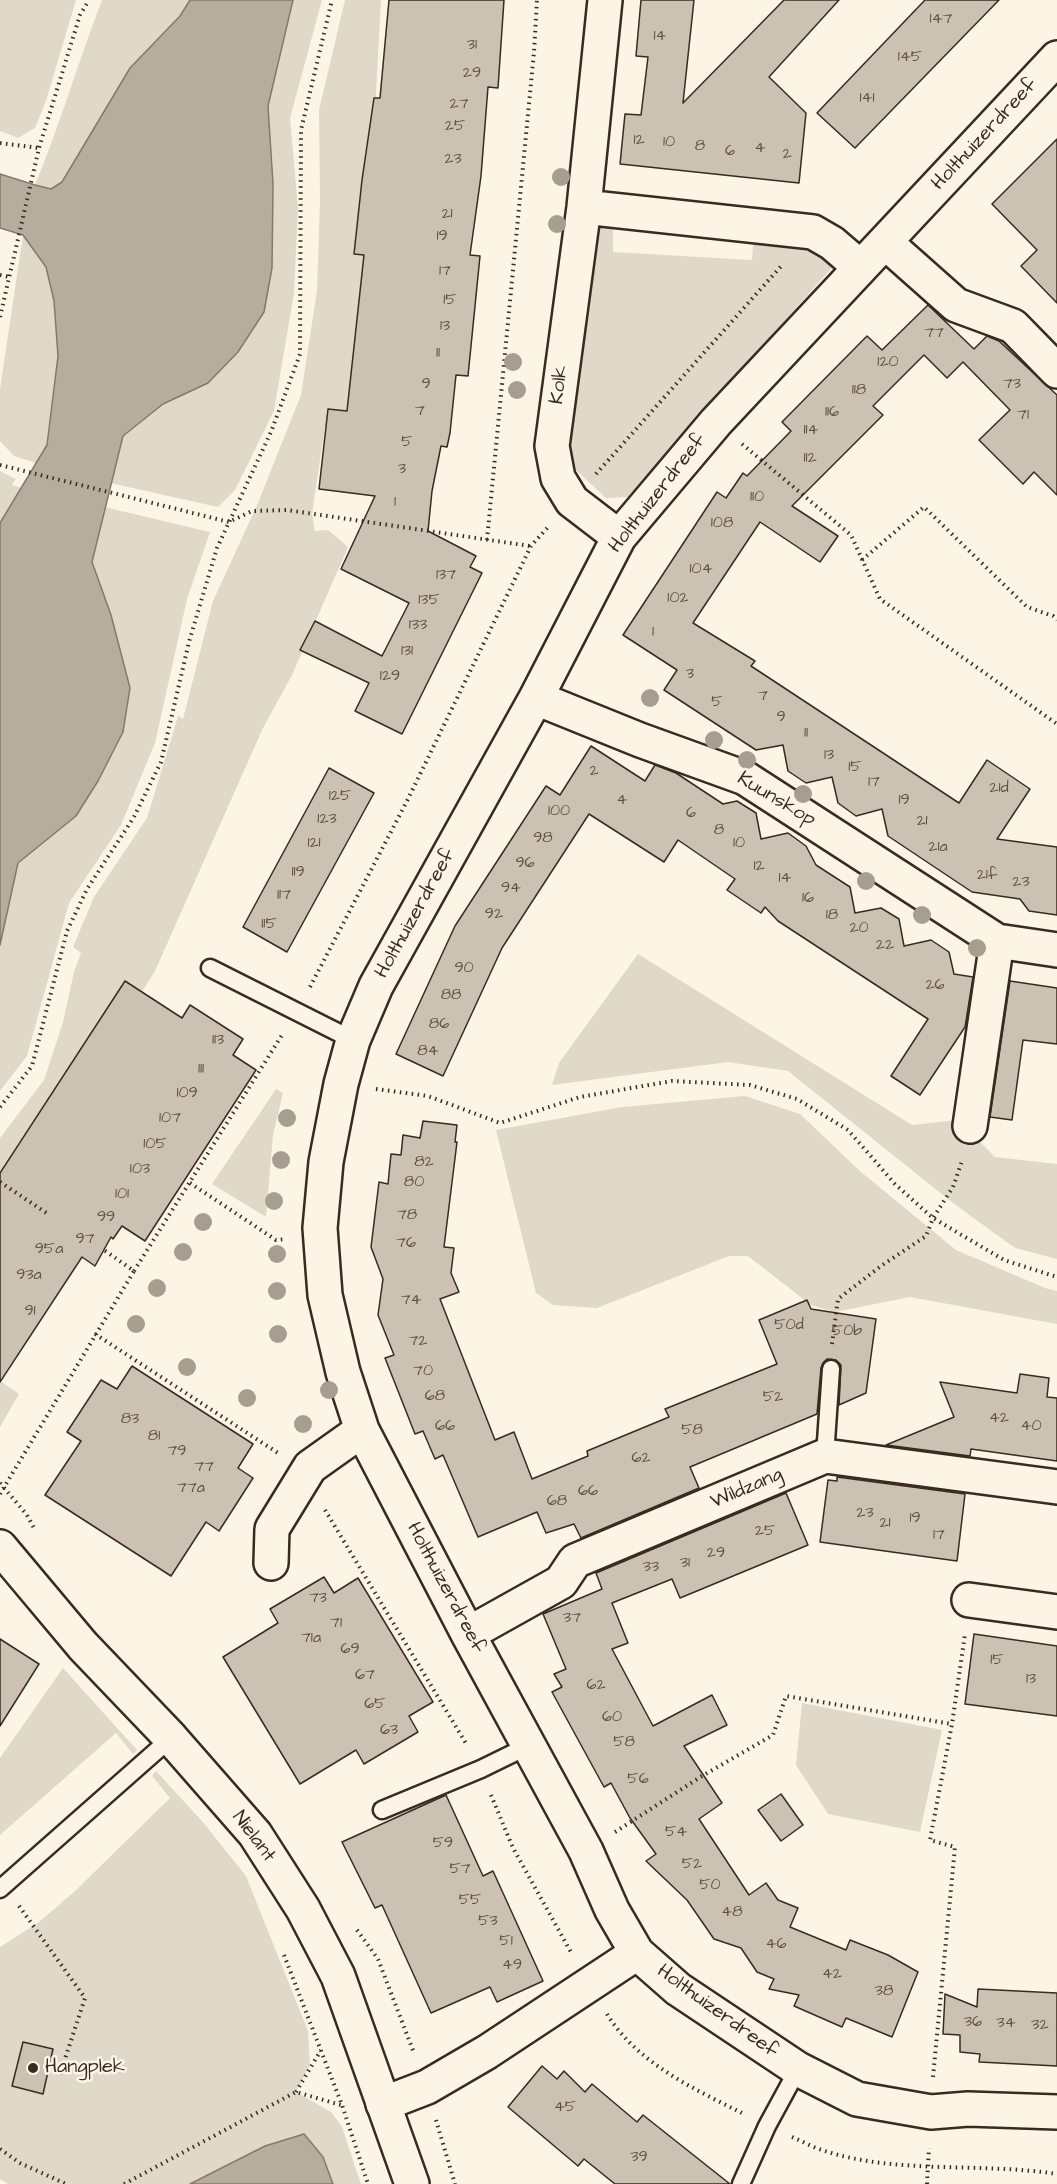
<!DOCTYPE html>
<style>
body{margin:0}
canvas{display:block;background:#fcf5e5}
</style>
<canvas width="1057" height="2184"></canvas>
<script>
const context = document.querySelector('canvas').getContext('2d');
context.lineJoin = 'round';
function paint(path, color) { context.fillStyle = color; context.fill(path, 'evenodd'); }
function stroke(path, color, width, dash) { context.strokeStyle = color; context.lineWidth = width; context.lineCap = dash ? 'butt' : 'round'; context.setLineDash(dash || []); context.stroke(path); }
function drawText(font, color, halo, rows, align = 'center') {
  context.font = font + ' "Architects Daughter",sans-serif'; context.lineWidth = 5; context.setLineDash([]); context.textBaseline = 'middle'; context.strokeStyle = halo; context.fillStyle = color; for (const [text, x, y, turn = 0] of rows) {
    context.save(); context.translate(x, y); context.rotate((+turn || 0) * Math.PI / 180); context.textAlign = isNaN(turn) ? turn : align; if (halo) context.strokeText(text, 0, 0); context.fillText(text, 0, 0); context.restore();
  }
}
paint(new Path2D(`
 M0,0H76L46,101L35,128L18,138L0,131Z
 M102,0H190L180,15L130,68L62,182L51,189L35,185C60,125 78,62 102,0Z
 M293,0H322L290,118L298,208L294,293L274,411L235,490L218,507L110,483L123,436L163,404L208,383L264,312L272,268L273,184L268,106Z
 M345,0H381L370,205L351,406L325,426L312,514L315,531L328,530L348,547L292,675L263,728L155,971L0,1217V1138L44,1080L63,1022L74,972L81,953L73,947L94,897L147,818L178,716L183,719L213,601L258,503L301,395L317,291L320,200L319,110Z
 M593,215L613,217V252L752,260L754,233L817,245L837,262L628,497L606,498L574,468L567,451Z
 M23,235L46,267L54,301L58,356L47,445L36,463L14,456L0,441V389Z
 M0,471L16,479L12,485L22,488L0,523Z
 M104,507L210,532L187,599L155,743L121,825L69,903L27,1056L0,1091V945L18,863L76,816L98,781L123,732L130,688L111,615L92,562Z
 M638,954L912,1125L958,1120L995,1157L1057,1164V1259L1015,1248L953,1203L788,1071L728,1062L552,1085L559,1063Z
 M276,1089L283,1093L273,1135L266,1217L212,1184Z
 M745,1096L800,1114L861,1172L956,1250L1045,1288L1057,1291V1324L910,1297L835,1312L811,1305L748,1256H729L597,1308L553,1305L536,1293L496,1130L622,1107Z
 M0,1381L19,1394L0,1427Z
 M63,1668L137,1750L133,1754L116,1733L0,1835V1758Z
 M802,1703L942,1730L920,1832L828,1814L796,1765Z
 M156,1771L202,1821L246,1876L308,2031L310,2065L296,2092L331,2112L342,2127L361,2184H333L323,2157L265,2146L190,2184H8L0,2179V1947L39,1922L74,1892L170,1798L152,1776ZM23,2042L53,2049L43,2093L12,2086Z`), '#e0d8c8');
const water = new Path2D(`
 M190,0H293L268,106L273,184L272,268L264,312L238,352L208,383L163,404L123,436L92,562L111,615L130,688L123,732L98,781L76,816L18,863L0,945V523L47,445L58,356L54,301L46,267L23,235L0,228V174L35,185L51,189L62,182L130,68L180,16Z
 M304,2134L323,2157L333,2184H190L265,2146Z`);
paint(water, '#b7ad9e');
stroke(water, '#85796b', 1.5);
const building = new Path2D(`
 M389,0H504L498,88L488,87L481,176L470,255L480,256L468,376L456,375L450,433L447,447L441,446L432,491L428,531L476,556L470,567L482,573L402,734L355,711L369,683L300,650L315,621L382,656L409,603L341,569L375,496L319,489L328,409L347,411L364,255L354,254L362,180L374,98H380Z
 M641,0H694L683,103L784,0H839L769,77L806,113L799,183L620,164L625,114L641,115L648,57L636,56Z
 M925,0H999L855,148L817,113Z
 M1057,139V303L1021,266L1037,250L992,204Z
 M928,305L974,349L987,336L999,341L1057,395V495L1034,472L1023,484L979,440L1010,410L963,362L947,378L924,355L873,406L883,415L792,506L838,536L820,562L760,522L693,623L755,661L751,666L959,803L987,760L1030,789L997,839L1057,847V915L1029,911L1020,899L972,892L888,836L882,809L856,816L838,803L832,777L806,783L788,771L783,745L756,750L664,690L677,670L623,635L717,492L726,498L743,473L747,476L791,431L782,422L867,336L882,350Z
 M591,746L645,781L655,765L676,773L723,804L737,801L756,813L761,839L788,833L806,846L816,865L850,887L855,913L881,908L899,919L904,946L931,940L949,952L954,974L973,977L965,1027L920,1095L891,1076L928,1019L778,921L765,907L761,913L727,890L735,879L678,840L664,862L589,814L502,948L443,1076L396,1054L455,926L546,786L560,795Z
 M329,768L374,793L287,952L243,927Z
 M125,981L182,1018L190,1005L243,1039L233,1055L256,1070L145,1241L122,1226L113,1239L111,1237L95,1266L82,1257L0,1382V1173Z
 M1010,981L1057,988V1044L1023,1040L1012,1120L990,1117Z
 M423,1121L457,1125L455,1142H457L444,1247L454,1248L451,1273L459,1292L440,1299L495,1440L514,1432L532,1479L588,1456L587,1451L669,1417L665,1409L777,1364L759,1320L807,1300L811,1309L876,1319L866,1393L839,1405L841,1365L836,1360L827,1359L823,1363L821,1368L817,1414L690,1467L699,1488L581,1538L574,1524L546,1533L537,1512L478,1537L443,1455L435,1459L423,1431L415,1434L385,1358L394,1355L378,1315L383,1279L371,1247L379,1182L388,1184L391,1154L401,1155L403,1135L420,1138Z
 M132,1366L253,1444L238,1468L253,1478L219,1531L206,1522L171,1576L45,1495L81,1441L67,1432L101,1380L117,1389Z
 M1020,1374L1049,1378L1047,1397L1057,1398V1461L971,1449L970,1456L886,1445L954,1417L940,1382L1017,1393Z
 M837,1477L965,1494L957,1561L820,1542L828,1480L837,1481Z
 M786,1493L808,1545L680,1598L672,1579L612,1603L628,1643L612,1649L653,1726L712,1695L727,1725L684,1746L722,1803L699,1819L749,1895L766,1883L778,1900L798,1908L790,1927L846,1950L850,1940L888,1955L918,1972L892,2037L846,2018L842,2027L794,2006L799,1995L769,1989L774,1979L757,1972L741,1948L714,1939L687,1900L646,1861L656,1854L630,1818L611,1783L604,1787L552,1692L562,1687L554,1674L566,1669L543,1614L602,1589L596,1573Z
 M324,1577L334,1593L358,1578L433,1702L409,1716L418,1732L364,1764L356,1750L300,1784L223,1657L278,1623L270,1609Z
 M974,1634L1057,1646V1716L965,1704Z
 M0,1639L39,1664L0,1726Z
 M781,1794L803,1825L781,1841L758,1810Z
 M446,1795L483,1876L493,1871L543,1981L497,2002L490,1987L431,2013L382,1905L375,1908L342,1842Z
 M978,1989L1057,1993V2066L979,2062L980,2054L960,2052V2035L943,2034L945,1994L977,2007Z
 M23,2042L53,2049L43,2094L12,2086Z
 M542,2066L557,2079L564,2071L585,2092L592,2084L637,2122L643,2115L730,2184H615L584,2159L578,2166L508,2107Z`);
paint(building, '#ccc2b3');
stroke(building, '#3b2a1e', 1.5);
const service = new Path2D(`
 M210,968L353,1040
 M825,1456L831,1369
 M382,1810L481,1769L530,1745
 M0,1889L171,1738
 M741,2184L767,2126L798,2069`);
const minor = new Path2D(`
 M605,0L584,207L552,446L558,478L572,501L619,537
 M1057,58L716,422L619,537L536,698L376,986L353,1040L341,1084L326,1162L320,1228L325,1295L343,1372L362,1430L468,1634L586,1851L612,1910L637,1953L678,1989L798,2069L857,2099L931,2112L968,2109L1057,2112
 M584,207L813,232L832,243L860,267
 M885,242L956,305L1013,326L1057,371
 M536,698L640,740L745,778L997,941L970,1126
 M997,941L1057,950
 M271,1563L272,1529L310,1467L362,1430
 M969,1600L1057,1612
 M468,1634L561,1582L575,1561L825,1456L1057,1487
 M383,2104L427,2087L487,2052L637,1953`);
const tertiary = new Path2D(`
 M0,1547L83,1646L171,1738L255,1834L303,1909L338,1976L412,2184`);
stroke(service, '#3b2a1e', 21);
stroke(minor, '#3b2a1e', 38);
stroke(tertiary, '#3b2a1e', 38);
stroke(new Path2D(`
 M0,143L39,148
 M0,275L9,277
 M0,317L39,148L80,15L89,0
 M742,444L851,535L880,599L1057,724
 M0,465L229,522L252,511L287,510L530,546
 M596,474L783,264
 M487,540L534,52L537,0
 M862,560L924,507L1027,607L1053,616L1057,620
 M310,987L407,801L531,546L549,526
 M376,1089L428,1096L500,1123L580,1097L672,1081L750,1085L797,1099L848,1130L895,1184L933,1218L1004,1260L1057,1277
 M0,1107L32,1066L67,931L87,889L134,817L161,762L189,642L217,548L271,432L300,354L301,130L332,0
 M0,1182L48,1214
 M190,1183L276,1240L286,1239
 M134,1271L282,1035
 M95,1334L278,1453
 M832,1344L838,1299L881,1266L926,1236L933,1218L953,1187L962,1161
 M0,1483L27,1515L34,1528
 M0,1494L134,1271L104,1250
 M325,1510L467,1745
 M491,1795L513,1848L572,1954
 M615,1832L702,1776L773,1735L786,1696L952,1724
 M19,1906L85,1998L60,2074
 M357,1930L378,1959L414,2053
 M284,1955L342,2105L368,2184
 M607,2014C637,2063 694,2089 742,2113
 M933,2077L955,1847L930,1840L952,1724L965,1634
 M296,2092L321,2050
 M436,2120L455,2184
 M792,2137C802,2141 812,2147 822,2150C895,2175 981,2162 1057,2174
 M0,2149L20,2163L66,2184
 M124,2184L296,2092L341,2105
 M927,2184L929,2148`), '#3b2a1e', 4, [1.5, 4.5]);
stroke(service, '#fcf5e5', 16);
stroke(minor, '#fcf5e5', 33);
stroke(tertiary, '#fcf5e5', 33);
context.fillStyle = '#a89e8f';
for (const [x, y] of [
 [561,177],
 [557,224],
 [513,362],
 [517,390],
 [650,698],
 [714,740],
 [747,760],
 [803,794],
 [866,881],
 [922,915],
 [977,948],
 [287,1118],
 [281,1160],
 [274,1201],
 [203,1222],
 [183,1252],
 [277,1254],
 [157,1288],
 [277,1291],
 [136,1324],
 [278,1334],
 [187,1367],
 [329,1390],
 [247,1398],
 [303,1424]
]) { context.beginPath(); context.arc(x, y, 9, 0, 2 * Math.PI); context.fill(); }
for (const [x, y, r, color] of [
 [33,2068,6,"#3b2a1e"]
]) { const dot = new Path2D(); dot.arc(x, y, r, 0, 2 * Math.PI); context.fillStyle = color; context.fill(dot); stroke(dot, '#fcf5e5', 2); }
drawText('16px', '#5f5043', null, [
 ["147",941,20],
 ["14",660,37],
 ["31",472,46],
 ["145",910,58],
 ["29",472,74],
 ["141",867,99],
 ["27",459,105],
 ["25",455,127],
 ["12",639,141],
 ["10",669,143],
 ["8",700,147],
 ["4",760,149],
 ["6",730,152],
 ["2",787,155],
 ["23",453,160],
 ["21",447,215],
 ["19",442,237],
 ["17",445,272],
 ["15",450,301],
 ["13",445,327],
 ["77",934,334],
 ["11",438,354],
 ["120",888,363],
 ["9",426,385],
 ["73",1012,385],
 ["118",859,391],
 ["7",420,412],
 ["116",832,413],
 ["71",1023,416],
 ["114",811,431],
 ["5",407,443],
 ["112",810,459],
 ["3",402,470],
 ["110",757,498],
 ["1",395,503],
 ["108",722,524],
 ["104",701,570],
 ["137",446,576],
 ["102",678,599],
 ["135",429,601],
 ["133",418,626],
 ["1",653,633],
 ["131",407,652],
 ["3",690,675],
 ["129",390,677],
 ["7",763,697],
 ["5",717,703],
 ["9",781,718],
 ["11",806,734],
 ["13",829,756],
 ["15",855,768],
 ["2",594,772],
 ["17",874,783],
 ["21d",999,789],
 ["125",340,797],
 ["4",622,801],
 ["19",904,801],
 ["100",559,812],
 ["6",691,814],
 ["123",327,820],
 ["21",922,822],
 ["8",719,831],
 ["98",543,839],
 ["121",314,844],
 ["10",739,844],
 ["21a",938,848],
 ["96",525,864],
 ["12",759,867],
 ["119",298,873],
 ["21f",987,876],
 ["14",785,879],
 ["23",1021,883],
 ["94",511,889],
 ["117",284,896],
 ["16",808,899],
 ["92",494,915],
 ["18",832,916],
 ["115",269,925],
 ["20",859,929],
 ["22",885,946],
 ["90",464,969],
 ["26",935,986],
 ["88",451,996],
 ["86",439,1025],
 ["113",218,1041],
 ["84",428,1052],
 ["111",201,1070],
 ["109",187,1094],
 ["107",170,1119],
 ["105",155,1145],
 ["82",424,1163],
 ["103",140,1170],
 ["80",414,1183],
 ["101",122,1195],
 ["78",407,1216],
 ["99",106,1218],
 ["97",85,1240],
 ["76",406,1244],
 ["95a",49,1250],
 ["93a",29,1276],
 ["74",411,1301],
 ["91",30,1312],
 ["50d",789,1326],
 ["50b",847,1332],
 ["72",418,1342],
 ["70",423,1372],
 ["68",435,1397],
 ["52",773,1398],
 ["42",999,1419],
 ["83",130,1420],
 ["66",445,1427],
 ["40",1031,1427],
 ["58",692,1431],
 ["81",154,1437],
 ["79",177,1452],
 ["62",641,1459],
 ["77",204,1468],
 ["77a",191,1489],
 ["66",588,1492],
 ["68",557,1502],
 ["23",865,1514],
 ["19",915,1519],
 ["21",885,1524],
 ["25",765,1532],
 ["17",939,1536],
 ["29",716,1554],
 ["31",685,1564],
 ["33",651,1568],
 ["73",318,1599],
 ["37",572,1619],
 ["71",336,1624],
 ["71a",311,1639],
 ["69",350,1650],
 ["15",997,1661],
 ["67",365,1676],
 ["13",1031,1680],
 ["62",596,1686],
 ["65",375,1705],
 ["60",612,1718],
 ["63",389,1731],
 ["58",624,1743],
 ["56",638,1780],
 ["54",676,1833],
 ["59",443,1844],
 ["52",692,1865],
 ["57",460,1870],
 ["50",710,1886],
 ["55",470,1901],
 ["48",732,1913],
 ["53",488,1922],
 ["51",506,1942],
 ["46",776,1945],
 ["49",512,1966],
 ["42",832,1975],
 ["38",884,1992],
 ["36",973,2023],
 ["34",1006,2024],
 ["32",1040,2026],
 ["45",565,2108],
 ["39",639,2158]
]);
drawText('20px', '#3b2a1e', '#fcf5e5', [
 ["Holthuizerdreef",985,135,-47],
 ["Kolk",560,385,-83],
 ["Holthuizerdreef",658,494,-52],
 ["Kuunskop",776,800,31],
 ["Holthuizerdreef",416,914,-61],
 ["Wildzang",747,1489,-23],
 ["Holthuizerdreef",445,1588,62],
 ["Nielant",253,1837,53],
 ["Holthuizerdreef",717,2012,36]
]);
drawText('20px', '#3b2a1e', '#fcf5e5', [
 ["Hangplek",45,2068]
], 'left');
</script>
